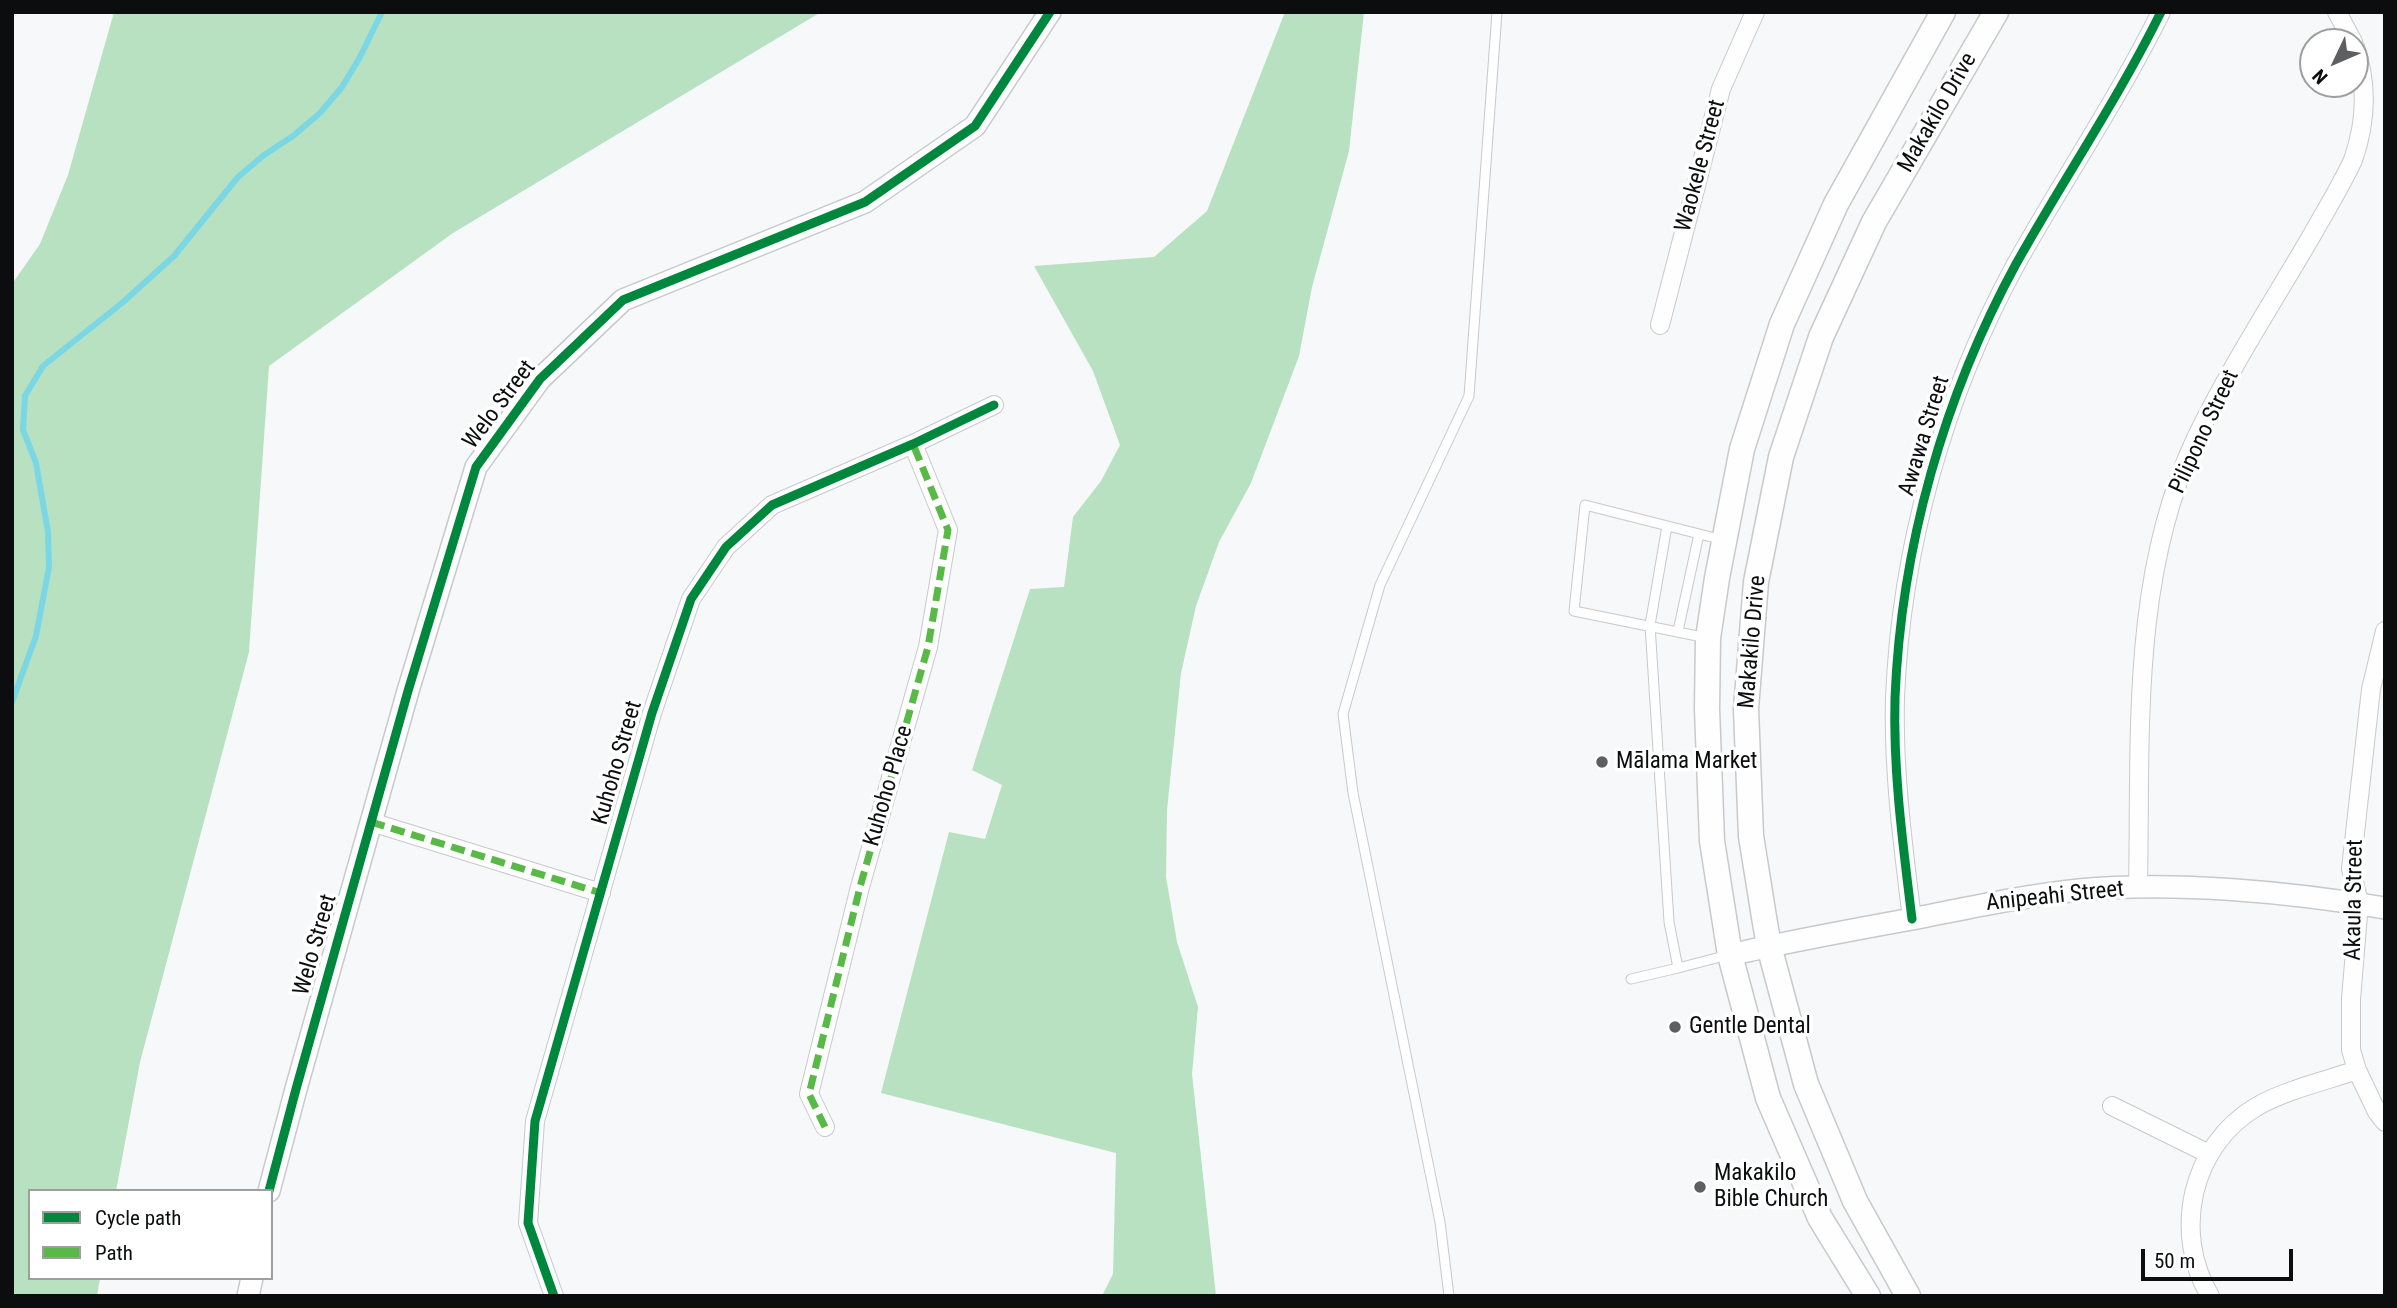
<!DOCTYPE html>
<meta charset="utf-8">
<style>
body{margin:0}
#map{position:relative;width:2397px;height:1308px;overflow:hidden;background:#f6f8fa;font-family:"Roboto Condensed",sans-serif}
canvas{display:block}
.frame{position:absolute;inset:0;border:14px solid #0c0d0e;pointer-events:none}
.legend{position:absolute;left:28px;top:1189px;width:245px;height:91px;box-sizing:border-box;background:#fff;border:2px solid #9e9e9f;margin:0;padding:9px 12px;list-style:none;font-size:21px;color:#0c0d0e}
.legend li{display:flex;align-items:center;gap:14px;height:35px}
.legend b{width:35px;border:2px solid #9e9e9f}
.north{position:absolute;left:2299px;top:28px;width:70px;height:70px;box-sizing:border-box;background:#fff;border:2px solid #9e9e9f;border-radius:50%;rotate:226deg;font-size:19px;font-weight:700;line-height:28px;text-align:center;color:#0c0d0e}
.north::after{content:'';display:block;margin:auto;width:24px;height:32px;background:#5e5f61;clip-path:polygon(50% 0,100% 100%,50% 72%,0 100%)}
.scale{position:absolute;left:2141px;top:1249px;width:152px;height:32px;box-sizing:border-box;border:4px solid #0c0d0e;border-top:0;padding-left:9px;font-size:21px;line-height:24px;white-space:nowrap;color:#0c0d0e;-webkit-text-stroke:5px #fff;paint-order:stroke}
</style>
<div id="map">
<canvas width="2397" height="1308"></canvas>
<div class="frame"></div>
<ul class="legend">
<li><b style="height:9px;background:#00873e"></b>Cycle path</li>
<li><b style="height:9px;background:#58b947"></b>Path</li>
</ul>
<div class="north">N</div>
<div class="scale">50 m</div>
</div>
<script>
const context = document.querySelector('canvas').getContext('2d');
context.lineJoin = 'round';
function paint(path, color) { context.fillStyle = color; context.fill(path, 'evenodd'); }
function stroke(path, color, width, dash) { context.strokeStyle = color; context.lineWidth = width; context.lineCap = dash ? 'butt' : 'round'; context.setLineDash(dash || []); context.stroke(path); }
function drawText(font, color, halo, rows, align = 'center') {
  context.font = font + ' "Roboto Condensed",sans-serif'; context.lineWidth = 7; context.setLineDash([]); context.textBaseline = 'middle'; context.strokeStyle = halo; context.fillStyle = color; for (const [text, x, y, turn = 0] of rows) {
    context.save(); context.translate(x, y); context.rotate((+turn || 0) * Math.PI / 180); context.textAlign = isNaN(turn) ? turn : align; if (halo) context.strokeText(text, 0, 0); context.fillText(text, 0, 0); context.restore();
  }
}
paint(new Path2D(`
 M114,12H821L453,233L269,366L249,652L140,1062L116,1191H30V1278H100L97,1296H12V284L40,244L68,175Z
 M1285,12H1364L1349,151L1312,287L1299,356L1251,483L1219,542L1196,606L1181,673L1167,810L1166,877L1177,942L1198,1007L1192,1074L1216,1296H1102L1113,1274L1116,1153L881,1093L949,832L985,839L1002,785L972,770L1030,589L1064,587L1073,517L1101,481L1120,445L1093,371L1034,266L1154,257L1207,211Z`), '#b7e1c1');
stroke(new Path2D(`
 M12,702L36,636L49,567L48,532L36,463L23,430L25,396L43,366L122,303L174,256L238,177L264,155L293,136L320,113L342,87L360,57L382,12`), '#7bd7e4', 6);
const service = new Path2D(`
 M1667,526L1650,625L1669,922L1678,968L1728,955
 M1678,631L1699,534
 M1707,638L1574,611L1585,505L1723,540
 M1631,979L1678,968
 M1449,1296L1440,1222L1353,793L1343,714L1380,585L1469,396L1497,12`);
const minor = new Path2D(`
 M2337,12L2353,42
 M1660,325L1721,89L1755,12
 M2385,631L2371,689L2351,869L2359,903L2351,999V1050L2357,1070L2377,1112L2385,1122
 M371,822L601,893
 M2138,888C2141,737 2130,578 2196,438C2230,368 2273,302 2312,235C2326,210 2341,186 2353,160C2366,123 2368,85 2355,47
 M1912,919C1903,845 1893,772 1895,698C1901,547 1944,396 2016,264C2063,180 2118,99 2161,12
 M2112,1106L2209,1154
 M825,1127L809,1094L860,887L928,647L948,530L913,444
 M554,1296L528,1223L535,1121L652,713L691,599L726,547L772,505L913,444L994,405
 M2210,1296C2172,1232 2191,1146 2256,1107C2285,1090 2325,1081 2357,1070`);
const tertiary = new Path2D(`
 M1730,955C1790,941 1851,930 1912,919C1967,908 2022,896 2079,890C2175,881 2290,892 2385,908
 M269,1191L296,1089L408,691L476,467L540,379L623,300L865,202L975,126L1050,12
 M248,1296L252,1278`);
const secondary = new Path2D(`
 M1868,1296L1820,1218L1768,1098L1730,955L1712,841L1707,709L1708,638L1717,578L1742,449L1782,324L1836,204L1943,12
 M1908,1296L1855,1201L1806,1084L1769,946L1764,917L1751,836L1746,709L1756,582L1781,457L1821,337L1874,222L1996,12`);
stroke(service, '#c8c9cb', 11);
stroke(minor, '#c8c9cb', 20);
stroke(tertiary, '#c8c9cb', 24);
stroke(secondary, '#c8c9cb', 27);
stroke(service, '#fefefe', 9);
stroke(minor, '#fefefe', 18);
stroke(tertiary, '#fefefe', 21);
stroke(secondary, '#fefefe', 24);
stroke(new Path2D(`
 M371,822L601,893
 M825,1127L809,1094L860,887L928,647L948,530L913,444`), '#58b947', 7, [14, 7]);
stroke(new Path2D(`
 M1912,919C1903,845 1893,772 1895,698C1901,547 1944,396 2016,264C2063,180 2118,99 2161,12
 M269,1191L296,1089L408,691L476,467L540,379L623,300L865,202L975,126L1050,12
 M554,1296L528,1223L535,1121L652,713L691,599L726,547L772,505L913,444L994,405`), '#00873e', 9);
for (const [x, y, r, color] of [
 [1602,762,7,"#5e5f61"],
 [1675,1027,7,"#5e5f61"],
 [1700,1187,7,"#5e5f61"]
]) { const dot = new Path2D(); dot.arc(x, y, r, 0, 2 * Math.PI); context.fillStyle = color; context.fill(dot); stroke(dot, '#fff', 2.5); }
drawText('23px', '#0c0d0e', '#fff', [
 ["Makakilo Drive",1938,113,-60],
 ["Waokele Street",1701,166,-75],
 ["Welo Street",500,405,-53],
 ["Pilipono Street",2205,432,-65],
 ["Awawa Street",1925,436,-73],
 ["Makakilo Drive",1753,642,-85],
 ["Kuhoho Street",618,763,-74],
 ["Kuhoho Place",889,786,-74],
 ["Anipeahi Street",2055,897,-6],
 ["Akaula Street",2355,900,-89],
 ["Welo Street",316,945,-74]
]);
drawText('23px', '#0c0d0e', '#fff', [
 ["Mālama Market",1616,762],
 ["Gentle Dental",1689,1027],
 ["Makakilo",1714,1174],
 ["Bible Church",1714,1200]
], 'left');
</script>
